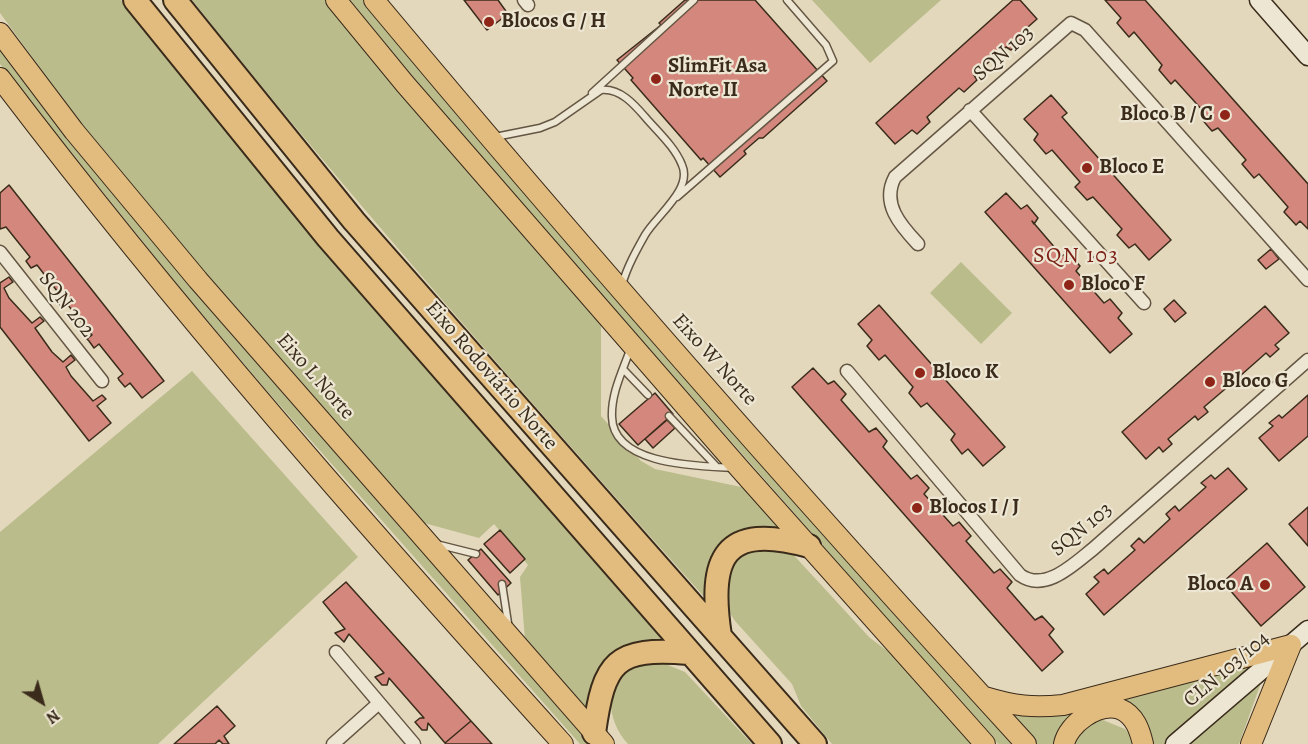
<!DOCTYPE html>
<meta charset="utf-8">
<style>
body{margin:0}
#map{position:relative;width:1308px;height:744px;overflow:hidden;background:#e3d8bc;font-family:Alegreya,serif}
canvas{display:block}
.north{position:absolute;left:12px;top:672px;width:60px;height:60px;-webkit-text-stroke:4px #ede6d3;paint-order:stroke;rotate:143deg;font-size:16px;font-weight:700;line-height:24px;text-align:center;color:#3a2b1b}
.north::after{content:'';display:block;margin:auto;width:21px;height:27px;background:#3a2b1b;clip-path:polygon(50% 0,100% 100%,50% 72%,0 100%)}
</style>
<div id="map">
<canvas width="1308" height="744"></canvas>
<div class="north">N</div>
</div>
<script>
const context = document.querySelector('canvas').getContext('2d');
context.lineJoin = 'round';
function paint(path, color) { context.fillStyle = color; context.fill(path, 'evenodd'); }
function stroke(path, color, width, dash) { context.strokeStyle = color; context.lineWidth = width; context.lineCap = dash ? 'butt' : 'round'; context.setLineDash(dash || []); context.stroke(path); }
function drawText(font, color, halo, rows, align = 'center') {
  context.font = font + ' Alegreya,serif'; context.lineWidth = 4.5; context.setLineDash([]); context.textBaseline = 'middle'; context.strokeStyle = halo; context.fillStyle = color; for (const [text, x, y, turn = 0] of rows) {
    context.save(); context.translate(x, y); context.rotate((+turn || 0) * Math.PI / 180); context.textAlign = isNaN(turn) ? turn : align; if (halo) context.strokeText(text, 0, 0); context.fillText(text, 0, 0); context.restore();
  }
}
paint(new Path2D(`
 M0,0H121L319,243L674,648L635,649L594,718L525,640L520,577L528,565L494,524L479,538L424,523L251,328L74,114L0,13Z
 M192,0H335L601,320V416L641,461L655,469L746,488L788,531L771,526L753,529L706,599C531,402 356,206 192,0Z
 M350,0H363L493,155L1014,744H998L934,672L451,123Z
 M812,0H941L870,63Z
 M0,48L594,744H580L267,391L180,288L0,64Z
 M961,262L1012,313L981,344L930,293Z
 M192,371L358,557L158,744H0V532Z
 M754,545L789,550L870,638L904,663L975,744H832L801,706L792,684L735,621L724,604L728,566Z
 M658,661L685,672L752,744H628C607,721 601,682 635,666C642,663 651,663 658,661Z
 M1255,665L1165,744H1146L1135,717L1074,716L1056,733L1055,744H1036L1005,710L1029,717H1050Z
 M1262,680L1239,744H1189Z
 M1098,718L1125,729L1137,744H1070L1072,738Z`), '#bbbc8c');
const building = new Path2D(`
 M464,0H498L508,14L487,30Z
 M685,0H755L827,81L763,138H759L744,151L746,154L720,177L703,158L701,160L631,80L633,78L617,60L661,25L659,23Z
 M1013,0H1020L1037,19L1020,34L1024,38L1011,50L1006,47L974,75L977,80L964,92L959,88L927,117L930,122L917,134L912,130L895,144L876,123Z
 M1105,0H1145L1308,184V229L1300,221L1296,225L1284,212L1288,207L1259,174L1254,178L1242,164L1246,160L1218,128L1212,131L1200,117L1204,112L1175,80L1171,84L1159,70L1162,65L1134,32L1129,37L1117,23L1121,18Z
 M1051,95L1067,113L1062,117L1171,240L1149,260L1135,244L1129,248L1117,235L1122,229L1093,197L1087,200L1075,187L1080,182L1052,150L1046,154L1034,140L1038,134L1024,119Z
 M9,185L164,381L142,398L130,383L125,387L119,380L118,378L123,374L99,344L94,348L89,341L87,339L92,335L68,305L63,309L58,302L56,300L61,296L37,265L31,268L26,261L30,257L6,227L0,229V193Z
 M1006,193L1021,209L1027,205L1038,218L1034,224L1032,221L1062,256L1068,252L1080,266L1076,271L1104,303L1110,299L1122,313L1118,318L1132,334L1110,353L985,212Z
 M1271,249L1279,259L1266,269L1258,260Z
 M9,277L13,282L4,288L9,298L32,323L40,317L44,321L35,328L52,352L63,362L71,355L75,360L66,367L71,376L93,401L102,395L106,399L97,406L111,423L89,441L0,327V283Z
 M1174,300L1186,313L1175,322L1164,309Z
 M879,305L1005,447L983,466L968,449L962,454L951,440L955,434L927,403L921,407L909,393L913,387L885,355L879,360L867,346L872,340L858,324Z
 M1265,306L1289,333L1275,345L1279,349L1270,357L1266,353L1240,376L1244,380L1235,388L1231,384L1204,407L1208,412L1198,420L1195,416L1168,439L1172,444L1163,452L1159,447L1146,459L1122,432Z
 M813,368L828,384L834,381L846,394L841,400L869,432L876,428L887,441L883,447L911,479L917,475L929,488L924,494L953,526L959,522L971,536L966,541L994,573L1000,569L1012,582L1007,588L1035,620L1042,616L1054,629L1049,635L1063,652L1042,671L792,387Z
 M655,393L673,414L638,445L619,424Z
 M1308,395V436L1279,461L1259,438L1273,426L1269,423L1279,415L1282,418Z
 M667,420L675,428L653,448L645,439Z
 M1228,468L1247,489L1104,615L1086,594L1099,582L1094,577L1104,569L1108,574L1135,550L1131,546L1139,538L1144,543L1170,519L1166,514L1175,506L1179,511L1206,487L1201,483L1211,475L1215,479Z
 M1308,507V546L1289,524Z
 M500,530L525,559L510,573L484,544Z
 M1267,543L1305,587L1261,626L1223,582Z
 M481,549L511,583L498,595L468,560Z
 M346,582L471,721L445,743L428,723L427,730H422L415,722L420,718H424L389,678L387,685H382L375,677L384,673L349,634L344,642L335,633L345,629L323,602Z
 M217,706L235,726L224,736L229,744H223L219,740L215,744H174Z
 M471,721L492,744H446L445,743Z`);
paint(building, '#d4887d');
stroke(building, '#3a2b1b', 1.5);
const lane = new Path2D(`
 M592,93L694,0
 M495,137L540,128L555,122L601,90C620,88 634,104 646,118C658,132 675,147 682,165C693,189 656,216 645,235C636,251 627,267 622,285
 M677,197L833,61L826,45L787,0
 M630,350C622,372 611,394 612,417C613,466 700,466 734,468
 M623,369L648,395
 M669,416L716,466
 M436,544L476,554
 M502,584L508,623`);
const street = new Path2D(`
 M524,0L528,5
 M970,110L1144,303
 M918,244C900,225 881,203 895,177L1071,23L1085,30L1308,280
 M0,252L102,381
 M847,371L1020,575C1045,593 1074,564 1093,549L1308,360
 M336,652L414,744
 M333,744L379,703`);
const secondary = new Path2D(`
 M1259,0L1308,56
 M1175,744L1308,630`);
const primary = new Path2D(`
 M336,0L405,84L740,469L985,744
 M374,0C585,253 804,501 1026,744
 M0,33L74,131L198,280L604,744
 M0,78C176,310 368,528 563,744
 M985,697C1015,706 1032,708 1063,705L1291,645
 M1064,744C1068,724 1098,702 1120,709C1135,715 1140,731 1143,744
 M1251,744L1291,645`);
const highway = new Path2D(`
 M135,0L328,238L770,744
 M175,0L354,221L815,744
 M720,636C708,558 723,522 809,546
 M594,733C604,661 615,647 689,653`);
stroke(lane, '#645643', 9);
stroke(street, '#645643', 15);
stroke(secondary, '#3a2b1b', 21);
stroke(primary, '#3a2b1b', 22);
stroke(highway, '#3a2b1b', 26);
stroke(lane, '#ede6d3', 6);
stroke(street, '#ede6d3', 12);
stroke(secondary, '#ede6d3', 18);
stroke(primary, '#e2bc7e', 20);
stroke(highway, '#e2bc7e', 22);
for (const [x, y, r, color] of [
 [489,22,6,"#8f2418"],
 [656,79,6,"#8f2418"],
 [1225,115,6,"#8f2418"],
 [1087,168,6,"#8f2418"],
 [1069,285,6,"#8f2418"],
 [920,373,6,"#8f2418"],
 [1210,382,6,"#8f2418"],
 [917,508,6,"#8f2418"],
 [1265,585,6,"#8f2418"]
]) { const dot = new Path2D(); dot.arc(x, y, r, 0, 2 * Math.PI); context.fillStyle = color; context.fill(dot); stroke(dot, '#ede6d3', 2); }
drawText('bold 21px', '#3a2b1b', '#ede6d3', [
 ["Blocos G / H",501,22],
 ["SlimFit Asa",668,67],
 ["Norte II",668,91],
 ["Bloco B / C",1213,115,"right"],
 ["Bloco E",1099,168],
 ["Bloco F",1081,285],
 ["Bloco K",932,373],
 ["Bloco G",1222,382],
 ["Blocos I / J",929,508],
 ["Bloco A",1253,585,"right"]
], 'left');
drawText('21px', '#3a2b1b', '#ede6d3', [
 ["SQN 103",1004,54,-41],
 ["SQN 202",66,305,52],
 ["Eixo W Norte",714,360,48],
 ["Eixo Rodoviário Norte",491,376,49],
 ["Eixo L Norte",315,377,49],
 ["SQN 103",1082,530,-39],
 ["CLN 103/104",1227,670,-40]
]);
context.letterSpacing = '1.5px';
drawText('22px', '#7a1f14', '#ede6d3', [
 ["SQN 103",1076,257]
]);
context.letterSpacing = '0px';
</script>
